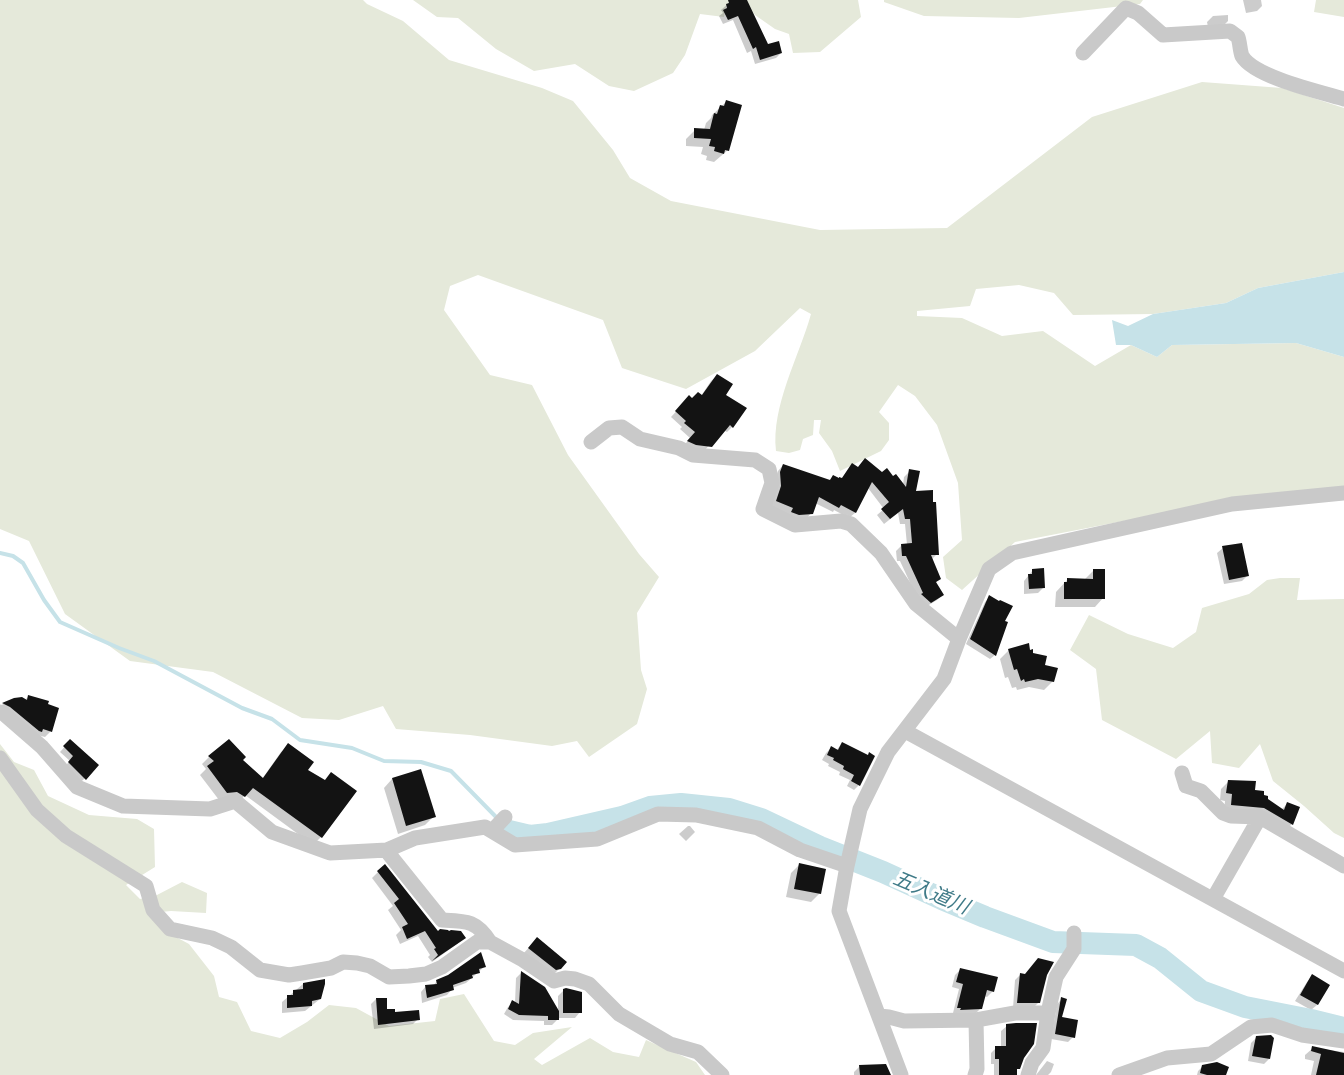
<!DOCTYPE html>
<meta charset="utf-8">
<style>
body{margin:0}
canvas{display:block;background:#fff}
</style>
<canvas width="1344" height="1075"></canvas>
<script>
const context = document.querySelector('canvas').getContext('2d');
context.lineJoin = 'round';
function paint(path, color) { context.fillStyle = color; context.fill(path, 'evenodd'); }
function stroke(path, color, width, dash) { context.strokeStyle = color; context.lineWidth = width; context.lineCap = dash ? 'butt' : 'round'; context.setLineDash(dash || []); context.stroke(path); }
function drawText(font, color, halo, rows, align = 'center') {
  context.font = font + ' Mulish,"Noto Sans JP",sans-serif'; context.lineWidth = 6; context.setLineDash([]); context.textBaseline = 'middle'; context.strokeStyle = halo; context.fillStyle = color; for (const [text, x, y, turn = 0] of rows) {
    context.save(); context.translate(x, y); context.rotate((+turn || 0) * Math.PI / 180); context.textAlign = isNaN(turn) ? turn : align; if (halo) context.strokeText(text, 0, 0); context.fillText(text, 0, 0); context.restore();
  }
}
paint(new Path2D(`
 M0,0H363L367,4L403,21L449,60L542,88L573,101L613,150L630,178L671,201L820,230L947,228L1092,117L1202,82L1282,88L1344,108V272L1258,288L1226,303L1153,314L1073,315L1054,293L1019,285L976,289L970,306L917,311V316L962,318L1002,336L1043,331L1095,366L1131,345L1157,357L1172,345L1296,343L1344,357V488L1227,501L1015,542L962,590L946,578L943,557L962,540L958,483L937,425L915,396L898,385L879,412L889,423V440L881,451L840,471L832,451L819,433L821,420H814L813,435L803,439L800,450L789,453L776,451C771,406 799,357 811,314L800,308L755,351L686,389L622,368L603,320L478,275L450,286L444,310L490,375L532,385L568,455L639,554L659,577L637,613L641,670L647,689L637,724L589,757L577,741L552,746L470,735L396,729L383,706L339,720L302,718L213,672L130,661L65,614L29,541L0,529Z
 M413,0H739L726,6L724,17L700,14L685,55L673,73L634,91L609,86L575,64L534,71L496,49L458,18L437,17Z
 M743,0H858L861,17L820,52L793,53L789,34L775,29L755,15Z
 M884,0H1143L1140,4L1019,18L924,16L884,2Z
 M1316,0H1344V17L1314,12Z
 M1280,578H1300L1297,600L1344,599V838L1334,833L1304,806L1273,781L1260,744L1239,768L1212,763L1210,731L1176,759L1102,720L1096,669L1070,650L1089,615L1128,634L1173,648L1196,632L1202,608L1249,594L1267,580Z
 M0,744L14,762L34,770L48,796L89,815L137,819L154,829L155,867L126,885L140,899L157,895L182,882L207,893L206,913L171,911L150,913L161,929L189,944L214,976L219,997L237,1002L251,1031L280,1038L307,1022L329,1005L356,1008L389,1026L435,1021L440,999L464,994L494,1041L515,1045L533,1033L572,1027L534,1059L542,1065L590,1038L613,1052L639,1057L646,1040L696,1062L705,1075H0Z`), '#e5e9da');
paint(new Path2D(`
 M1344,272V357L1296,343L1172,345L1157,357L1131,345H1116L1112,320L1128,326L1153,314L1226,303L1258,288Z`), '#c6e2e8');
paint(new Path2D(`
 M735,0H740L767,46L781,53L776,58L755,64L751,51L747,53L733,20L723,24L719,16L723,13L721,10L729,3Z
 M1243,0H1261L1262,6L1257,11L1246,13Z
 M1228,15V21L1223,26L1208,27L1207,22L1213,16Z
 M726,102L728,150L714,162L706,160L707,156L701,154L703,147L686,146V139L695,130H704L706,123L711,118L712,115Z
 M717,376L732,427L727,432L723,430L704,451L683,447L690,438L680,429L682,427L671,417L684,403L701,396L711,381Z
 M783,465L828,481L833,477L841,479L852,465L857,468L882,474L903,485L904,477L910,471L914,492L937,554L931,560L940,578L935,583L942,595L937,600L924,608L918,600L900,561H897L896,551L902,545H907L905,524H900L898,513L884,524L877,515L884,509L868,488L855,513L849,518L834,510L833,512L815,503L811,513L806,519L793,520L771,506L775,479L778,471Z
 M1223,548L1247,576L1242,581L1224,584L1217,553Z
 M1033,570L1043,588L1038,593L1024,594V581Z
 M1094,570L1103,598L1095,607H1055L1056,592L1067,580L1085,579Z
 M990,597L1003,622L995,655L990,659L966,644L985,602Z
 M1009,650L1029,652L1043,666L1053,681L1044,690L1029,687L1017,690L1016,687L1012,688L1008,677L1005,678L1000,659Z
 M29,696L46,705L57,709L50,732L45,737L37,735L0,707L3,704L14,700H25Z
 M70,741L97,766L80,783L64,767L70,761L60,752Z
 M842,743L859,785L854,790L847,786L850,780L839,775L840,772L828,766L829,764L822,760L826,753L831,748L836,751Z
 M289,745L306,770L321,837L313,845L245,795L237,804L219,800L200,775L206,769L202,764L209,757L241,760L262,779L281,752Z
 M420,771L434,816L425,825L398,834L384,788L392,779Z
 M1228,782L1266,800L1281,810L1287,804L1292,824L1285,831L1224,812L1225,801L1220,800L1221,789Z
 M688,826H690L695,832L686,841L679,834Z
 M800,864L820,893L811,902L786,897L791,873Z
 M378,872L438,933L464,938L457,944L432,962L428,957L430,955L418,936L400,944L396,935L401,930L388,910L393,906L372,878Z
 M537,939L560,968L551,977L520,957Z
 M484,967L466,983L452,988V989L447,995L422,1003L421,992L426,986H433L437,981Z
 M961,969L993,991L987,997L984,996L981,1008L975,1014L953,1013L959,989L952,987L955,975Z
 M521,973L544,988L558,1012V996L564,990L580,1012L575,1018H557V1020L552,1025H544V1021L513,1020L504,1014L508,1007L513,1002L515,1003L516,978Z
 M1045,974L1039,1002L1033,1008H1013L1015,980L1020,975Z
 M1312,976L1328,985L1317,1005L1311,1010L1295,1001L1307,982Z
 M303,984L320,999L305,1011L282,1013V1002Z
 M376,999L385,1011L418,1019L413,1024L374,1029L371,1004Z
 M1062,999L1060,1018L1073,1037L1068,1042L1051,1039L1057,1004Z
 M1007,1026L1023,1057L1018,1068L1015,1071V1075H994V1064H991V1053L996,1048H1001V1031Z
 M1256,1038L1269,1059L1264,1064L1248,1061L1251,1043Z
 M1313,1048L1344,1052V1075H1311L1314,1061L1305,1059V1055Z
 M1047,1061L1054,1064L1051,1072L1048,1075H1036Z
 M860,1066L889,1075H854V1072Z
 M1203,1066L1227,1068L1226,1075H1197L1198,1071Z`), '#0003');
stroke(new Path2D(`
 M0,553L13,556L23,563L44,600L60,622L119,648L154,661L242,708L272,719L300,740L352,748L384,761L421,762L451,771L498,819
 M503,825L509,831`), '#c6e2e8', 4);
stroke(new Path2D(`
 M509,831L530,836L548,834L622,817L650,807L681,804L729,809L761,819L820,847L883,872L942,899L985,917L1053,942L1136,945L1160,958L1201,991L1245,1007L1311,1020L1344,1028`), '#c6e2e8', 22);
paint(new Path2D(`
 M728,0H747L768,44L779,41L782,53L760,60L756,47L753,49L738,16L728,20L723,10L727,8L726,4L729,3Z
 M726,100L742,105L729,151L725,150L724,154L714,151L715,147L709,146L711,139L694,138V128L710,129L714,113L717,114L720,105L724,106Z
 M717,374L733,384L726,395L747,408L733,428L730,425L712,447L696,445L687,441L695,432L684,423L686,421L675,411L689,395L692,398L698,392L702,395Z
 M865,458L882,472L887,468L893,476L896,474L906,487L909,469L920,471L916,491L933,490V502H936L939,555H931L941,579L936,582L944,595L931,603L921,594L923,593L906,556H902L901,544L912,543L910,519H905L903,509L890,519L881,509L889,502L872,482L856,513L841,505L839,508L819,497L813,514L799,515L791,512L793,508L776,501L781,486L780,472L783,464L830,480L833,475L839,478V477L842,478L852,463L858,467Z
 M1242,543L1249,576L1229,580L1222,546Z
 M1044,568L1045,588L1029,589L1028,574H1032V569Z
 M1093,569H1105V599H1064V582H1067V578L1093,579Z
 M989,595L999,601L1000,600L1013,606L1005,621L1008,622L996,656L970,639Z
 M1029,643L1030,650L1033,649V653L1047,656L1045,665L1058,668L1054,682L1038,679L1025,682L1024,679L1021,681L1017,669L1014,670L1008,649Z
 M28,695L49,701L48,704L59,708L52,732L43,729L42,732L39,731L10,707L2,703L14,698L22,697L27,700Z
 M70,739L99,765L86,780L68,762L73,756L63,746Z
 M229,739L246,757L243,760L263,778L288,743L314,762L308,770L325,780L331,772L357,791L322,838L253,788L245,797L237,792L227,793L207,766L214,761L208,756Z
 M842,742L868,755L869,752L875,756L860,786L851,781L854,775L843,769L844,766L833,760L834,758L827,755L831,746L838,750Z
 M421,769L436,817L406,826L392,778Z
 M1228,780L1256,781L1255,790L1264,791V795L1268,796V799L1284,810L1287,802L1300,807L1293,825L1264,808L1231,805L1232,794L1226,793Z
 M799,863L826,869L821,894L794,889Z
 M385,864L438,931L440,929L448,930L449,931L451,930L461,931L466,938L432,961L438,955L434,949L436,948L425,931L407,939L402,927L408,924L394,903L399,899L377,871Z
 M537,937L567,962L561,969L556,970L528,948Z
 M481,952L486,967L479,969L480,973L472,975L473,978L453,985L454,990L427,998L425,985L437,984L436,980L448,975Z
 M1038,958L1054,962L1047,975L1040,1003H1017L1020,973L1025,974Z
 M960,968L998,977L994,992L987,990L982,1009L960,1010L961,1008H957L963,984L956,982Z
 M521,971L545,987L559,1011V1020H548V1016L519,1015L508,1009L512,1000L519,1004Z
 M1312,974L1330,985L1318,1005L1300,995Z
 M325,979V984L321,999L312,1001V1006L287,1008V995H293V990L303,989V983Z
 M566,988L582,992V1013H563V989Z
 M1061,997L1067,999L1062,1017L1078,1020L1075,1038L1055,1034Z
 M376,998H387V1009H395V1012L419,1010L420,1020L378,1025Z
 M1016,1023H1037L1034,1044L1024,1058L1020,1069H1017V1075H999V1059H995V1046H1006V1024Z
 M1271,1035L1274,1038L1270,1059L1252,1056L1256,1036Z
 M1312,1046L1344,1053V1075H1316L1321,1054L1311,1051Z
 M1217,1062L1229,1067L1226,1075H1207L1200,1073L1202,1065Z
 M886,1064L891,1075H860L859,1065Z`), '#131313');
stroke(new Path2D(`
 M1083,53L1126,8L1138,13L1163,35L1230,31L1238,37C1240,43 1240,51 1242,56C1254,77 1320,92 1344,99
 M591,442L609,428L622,427L640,439L679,448L693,455L755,460L769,469L772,483L763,509L795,525L841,521L851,524L881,553L916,604L959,639
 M0,712L4,714L42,747L77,787L123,806L210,809L235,801L272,832L330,853L387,850L415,838L485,827L515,845L597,839L658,814L696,815L758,828L800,850L847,866
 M905,731L1344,971
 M0,758L37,810L66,836L146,886L153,910L170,929L212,938L231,947L260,970L289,975L302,973L331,968L343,962L357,963L370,966L389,977L409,976L426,974L442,967L477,942H490L523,960L554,981L565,978L575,979L589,984L619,1014L670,1044L698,1052L722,1075
 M1182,773L1186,786L1201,791L1223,813L1231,816L1260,817L1344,866
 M492,831L505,817
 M387,850L389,854L442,920C466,921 476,920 490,942
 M1213,899L1260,817
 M879,1016L889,1017L904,1021L976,1020L1015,1013H1048
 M901,1075L839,911L847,866L860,809L888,752L944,679L959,639L989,569L1012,553L1232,504L1344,493
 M975,1075L977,1069L976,1020
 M1028,1075L1032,1063L1043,1048L1048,1013L1056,977L1074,949V933
 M1119,1075L1167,1058L1211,1054L1251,1027L1272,1025L1302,1035L1344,1041`), '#c9c9c9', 15);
drawText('italic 20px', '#407b88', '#fff', [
 ["五入道川",931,893,23]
]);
</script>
